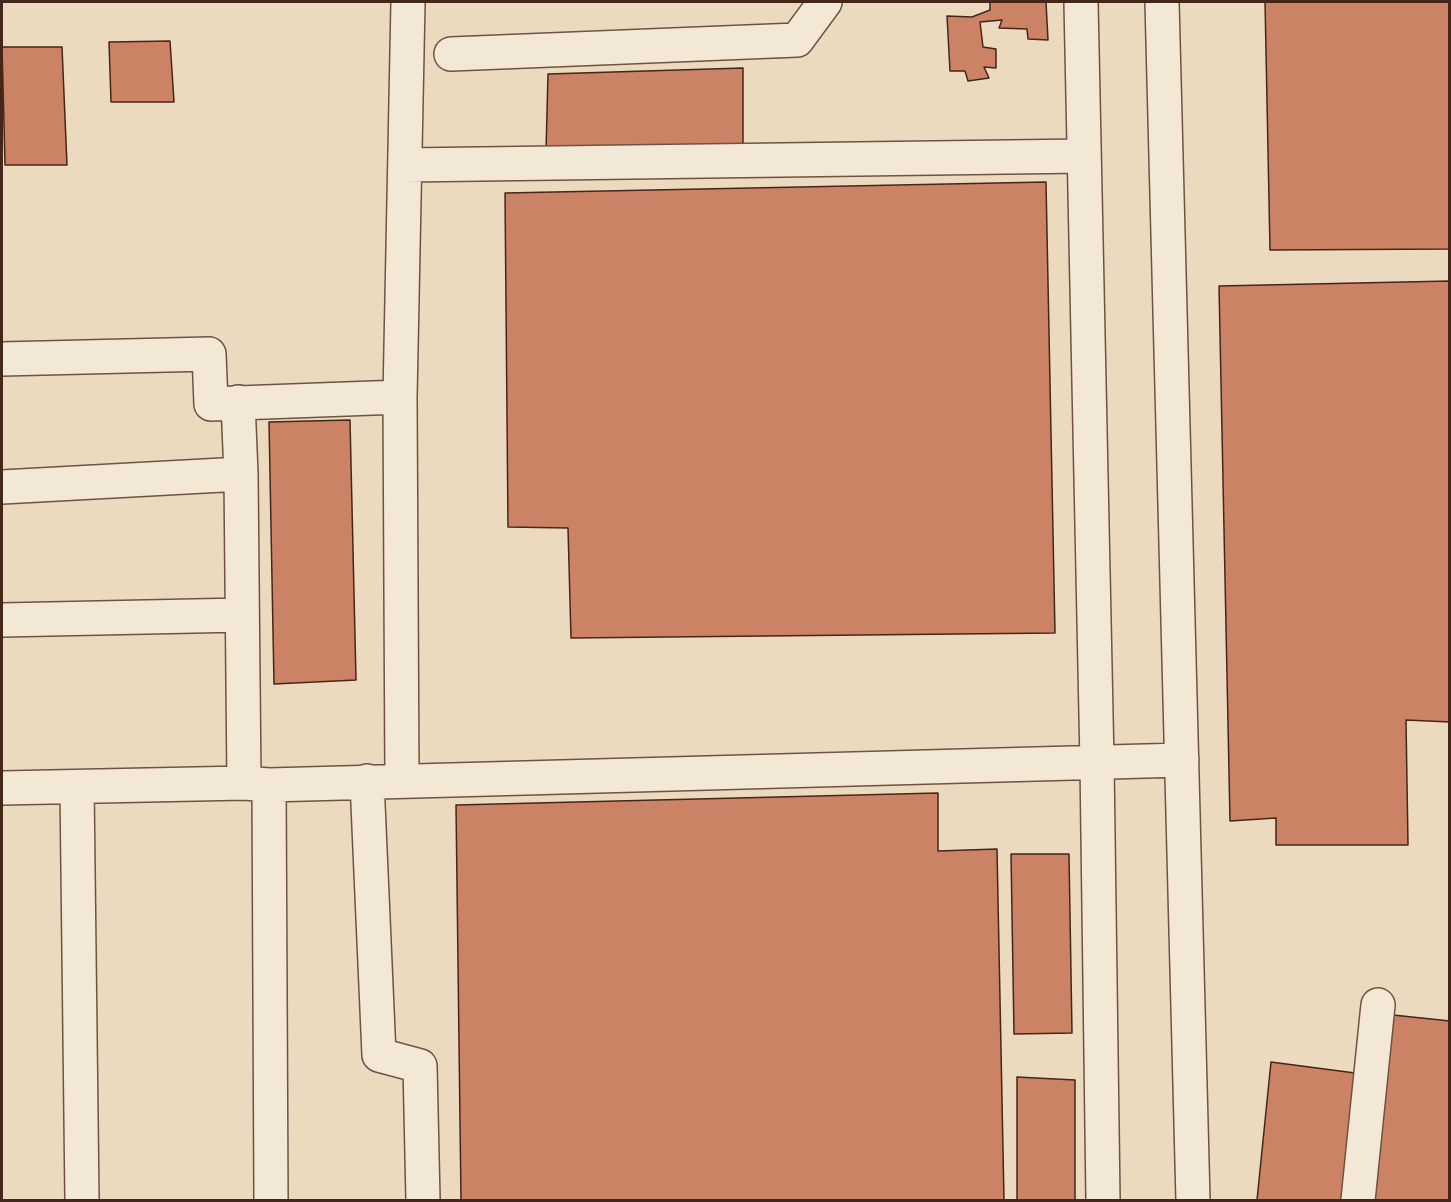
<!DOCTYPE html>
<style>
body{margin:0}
#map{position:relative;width:1451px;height:1202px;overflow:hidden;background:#ecdabe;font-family:"Libre Bodoni",serif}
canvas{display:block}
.frame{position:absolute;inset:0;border:3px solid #44261a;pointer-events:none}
</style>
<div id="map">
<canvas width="1451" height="1202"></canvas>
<div class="frame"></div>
</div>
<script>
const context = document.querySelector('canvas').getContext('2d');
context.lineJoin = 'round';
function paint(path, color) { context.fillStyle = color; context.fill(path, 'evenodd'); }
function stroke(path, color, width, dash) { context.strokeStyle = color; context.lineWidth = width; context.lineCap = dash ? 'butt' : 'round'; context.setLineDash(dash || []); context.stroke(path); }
const building = new Path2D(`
 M990,2H1046L1048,40L1028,39L1027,29L999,28L1002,20L980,22L983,47L996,49V68L984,67L989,78L968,81L965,71H950L947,16L972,17L990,10Z
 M1265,2H1450V249L1270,250Z
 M170,41L174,102H111L109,42Z
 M2,47H62L67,165H5Z
 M743,68V148L546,151L548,74Z
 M1046,182L1055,633L571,638L568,528L508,527L505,193Z
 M1450,281V722L1406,720L1408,845H1276V818L1230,821L1219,286Z
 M350,420L356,680L274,684L269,422Z
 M938,793V851L997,849L1004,1200H461L456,805Z
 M1011,854H1069L1072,1033L1014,1034Z
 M1393,1015L1450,1021V1200H1374Z
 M1271,1062L1355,1073L1341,1200H1257Z
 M1017,1077L1075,1080V1200H1017Z`);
paint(building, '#cb8265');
stroke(building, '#44261a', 1.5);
const minor = new Path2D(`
 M1081,2L1097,762L1103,1200
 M1162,2L1193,1200
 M451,54L797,40L825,2
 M405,165L1084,156
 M2,359L209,354L211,404L400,397
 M238,402L241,474L244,783
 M2,487L241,474
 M2,620L242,615
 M367,781L379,1055L420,1066L423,1200
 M402,781L400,397L408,2
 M269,785L271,1200
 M77,787L82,1200
 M2,788L244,783L269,785L1182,760
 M1358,1200L1378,1005`);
stroke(minor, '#6e5343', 36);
stroke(minor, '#f3e7d5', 33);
</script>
